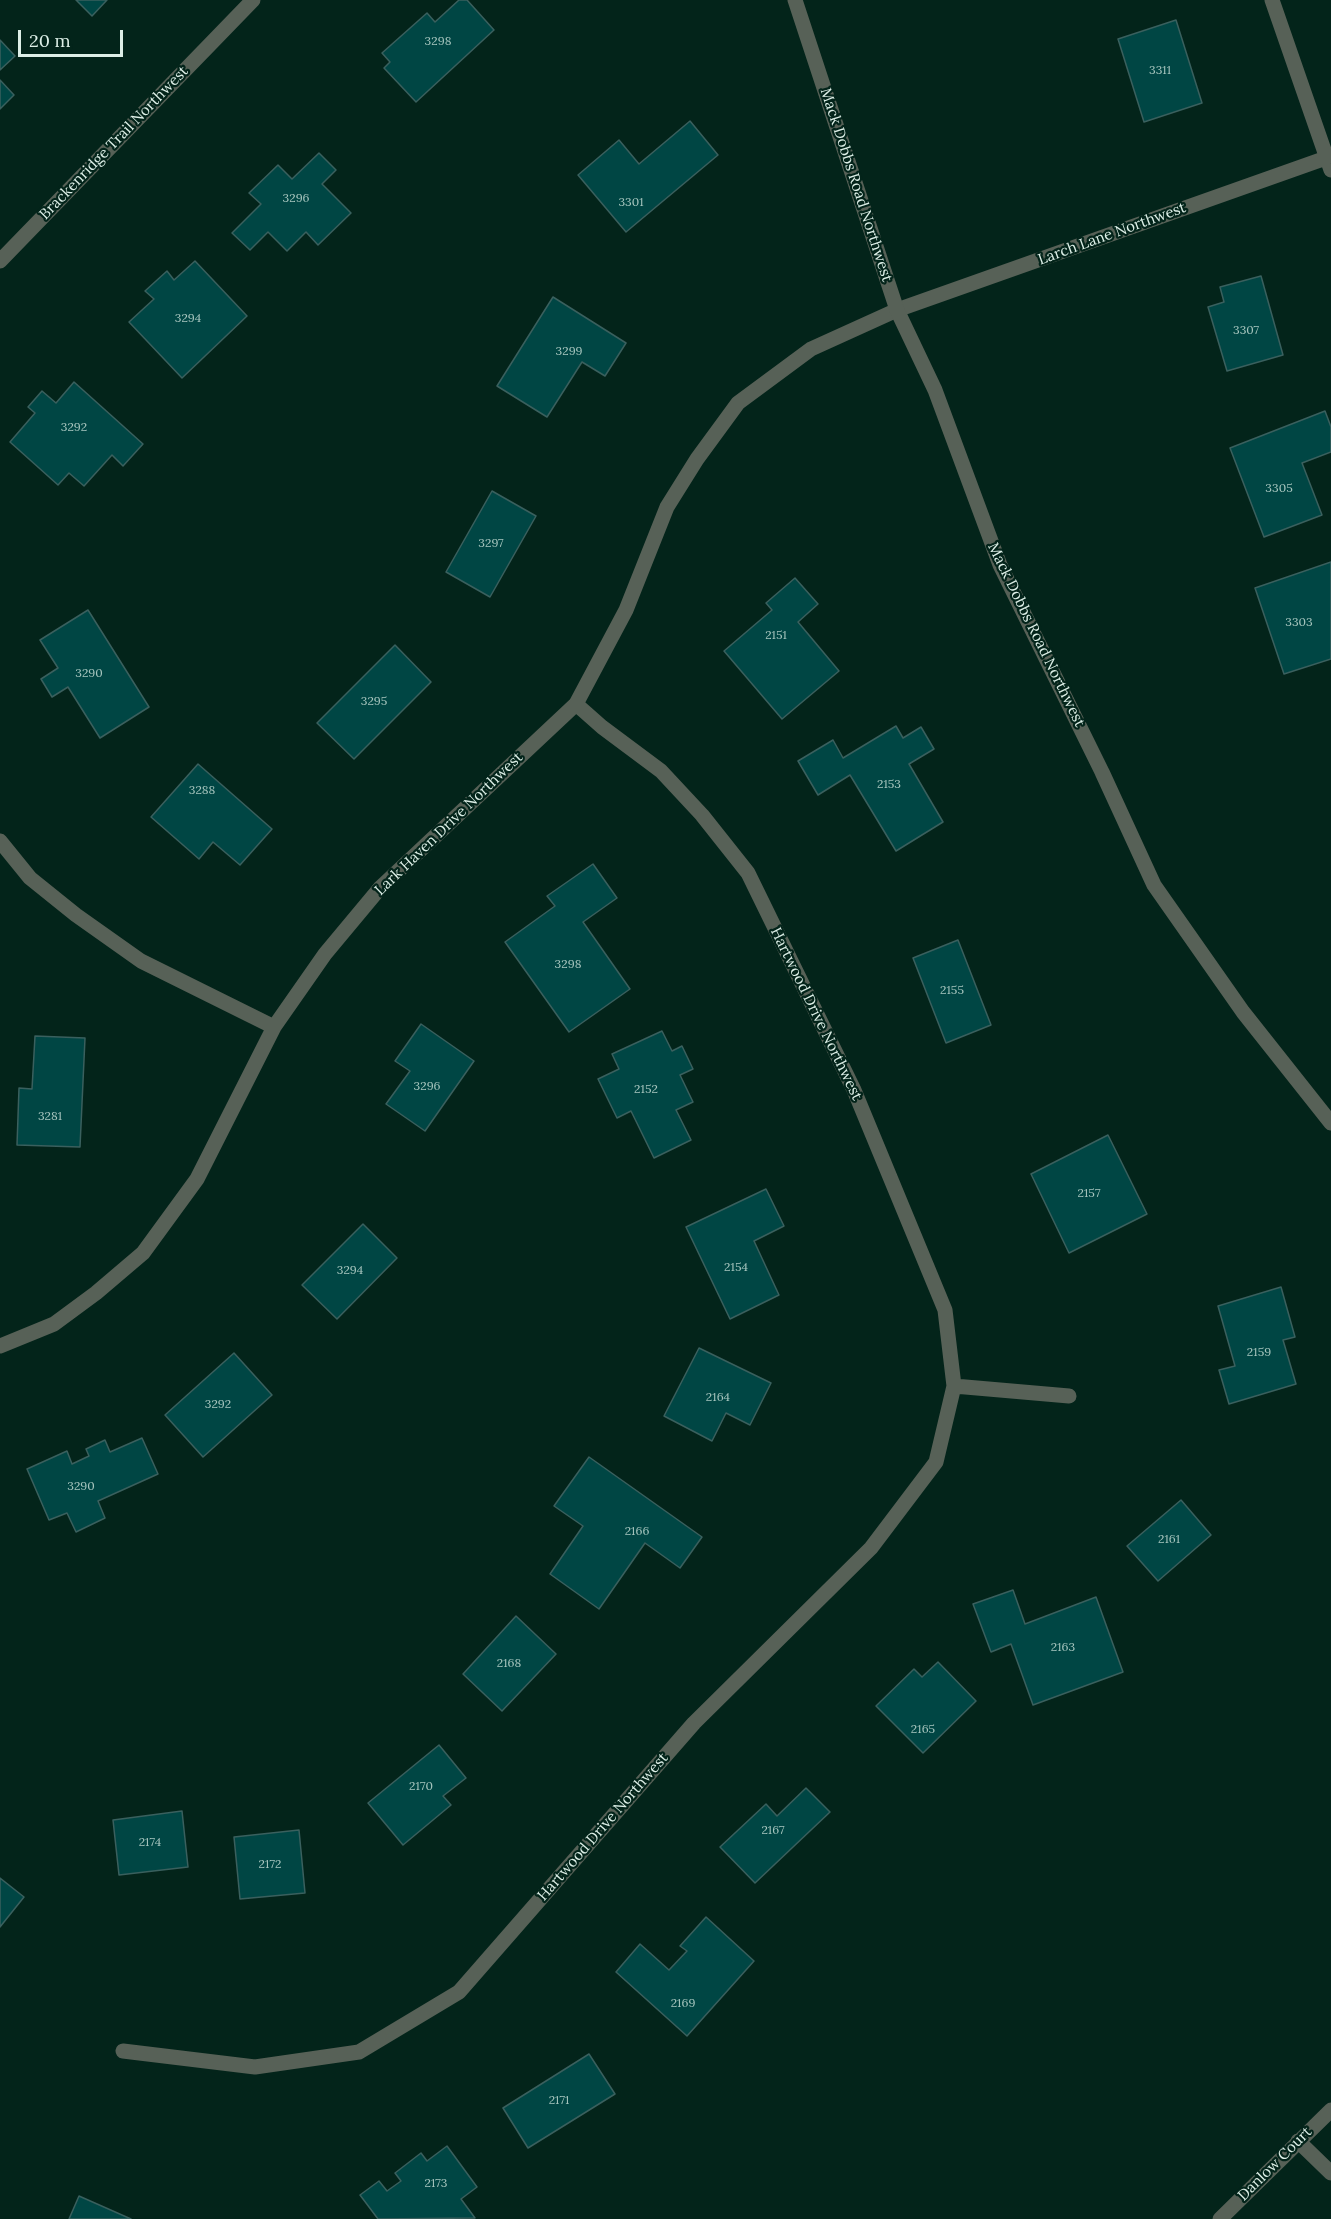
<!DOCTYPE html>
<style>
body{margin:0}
#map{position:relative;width:1331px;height:2219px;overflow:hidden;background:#03241a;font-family:Lora,serif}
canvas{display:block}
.scale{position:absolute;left:18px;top:30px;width:105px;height:27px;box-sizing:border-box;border:3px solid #ddefe7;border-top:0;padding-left:8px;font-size:18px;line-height:21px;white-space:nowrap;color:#ddefe7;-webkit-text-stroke:4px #03241a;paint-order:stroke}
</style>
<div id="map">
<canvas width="1331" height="2219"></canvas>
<div class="scale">20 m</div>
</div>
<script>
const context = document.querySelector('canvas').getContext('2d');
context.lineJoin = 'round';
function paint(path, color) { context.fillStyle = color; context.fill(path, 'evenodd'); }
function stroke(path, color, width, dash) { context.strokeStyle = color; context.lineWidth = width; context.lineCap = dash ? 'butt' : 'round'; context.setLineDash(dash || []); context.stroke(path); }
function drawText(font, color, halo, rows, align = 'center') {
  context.font = font + ' Lora,serif'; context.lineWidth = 4.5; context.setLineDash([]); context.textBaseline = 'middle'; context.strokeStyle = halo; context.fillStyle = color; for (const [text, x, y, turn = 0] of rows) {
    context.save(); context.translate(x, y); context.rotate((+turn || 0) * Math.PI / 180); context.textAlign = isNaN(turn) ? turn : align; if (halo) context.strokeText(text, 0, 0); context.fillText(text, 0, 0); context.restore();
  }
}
const building = new Path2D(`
 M76,0H107L92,16Z
 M459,0H467L494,30L416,102L384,68L390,62L382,53L427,13L435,22Z
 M1176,20L1202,103L1144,122L1118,39Z
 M0,40L15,56L0,70Z
 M0,80L14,95L0,109Z
 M690,121L718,155L626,232L578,175L619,140L639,164Z
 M319,153L336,170L322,184L351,213L318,245L306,232L287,251L268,232L250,250L232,233L261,204L249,193L278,165L292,179Z
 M195,261L247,316L182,378L129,322L154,299L145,291L167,271L174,280Z
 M1261,276L1283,355L1227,371L1208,307L1224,302L1220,287Z
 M553,297L626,343L605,376L582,362L547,417L497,386Z
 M74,382L143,444L123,466L112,455L84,486L69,473L58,485L10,442L35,413L28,407L42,391L56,403Z
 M1325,411L1331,427V452L1302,463L1322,515L1264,537L1230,448Z
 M492,491L536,516L490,597L446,572Z
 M1331,562V659L1284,674L1255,588Z
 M795,578L818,604L798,622L839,671L782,719L724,651L772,610L766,603Z
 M88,610L149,707L100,738L68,687L52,697L41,679L58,668L40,640Z
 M395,645L431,682L354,759L317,723Z
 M896,726L903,738L921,727L934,749L909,764L943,822L896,851L850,775L818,795L798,761L833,740L843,758Z
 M198,764L272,829L240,865L213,842L199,859L151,817Z
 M593,864L617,898L583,922L630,989L569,1032L505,942L555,906L547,896Z
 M958,940L991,1025L946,1043L913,958Z
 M421,1024L474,1061L425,1131L386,1104L410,1071L395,1061Z
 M662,1031L672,1051L682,1046L693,1069L680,1075L693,1102L676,1110L691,1140L654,1158L631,1111L617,1118L598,1079L619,1069L612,1054Z
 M35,1036L85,1038L80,1147L17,1145L19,1088L32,1089Z
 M1108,1135L1147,1214L1069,1253L1031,1174Z
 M766,1189L784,1226L754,1241L779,1295L730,1319L686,1227Z
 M363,1224L397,1258L337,1319L302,1285Z
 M1281,1287L1295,1337L1283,1340L1296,1384L1229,1404L1219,1370L1235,1366L1218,1306Z
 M699,1348L771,1383L750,1425L726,1413L712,1441L664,1416Z
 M234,1353L272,1395L203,1457L165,1415Z
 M142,1438L158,1474L98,1501L105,1518L76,1532L67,1513L49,1520L27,1469L67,1451L72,1464L89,1456L86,1449L105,1440L110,1452Z
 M589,1457L702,1537L680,1568L645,1543L599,1609L550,1574L583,1526L554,1506Z
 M1181,1500L1211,1535L1158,1581L1127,1546Z
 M1013,1590L1025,1624L1096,1597L1123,1672L1033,1705L1011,1644L991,1652L973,1604Z
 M516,1616L556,1654L502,1711L463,1674Z
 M938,1662L976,1701L923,1753L876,1706L914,1669L922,1677Z
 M439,1745L466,1778L443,1796L451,1805L403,1845L368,1803Z
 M806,1788L830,1812L755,1883L720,1847L766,1804L777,1816Z
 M182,1811L188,1867L119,1875L113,1820Z
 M299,1830L305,1893L240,1899L234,1837Z
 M0,1878L24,1897L0,1927Z
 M706,1917L754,1961L687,2036L616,1972L640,1944L669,1970L687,1951L680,1946Z
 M589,2054L615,2094L528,2148L503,2108Z
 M447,2146L477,2187L461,2199L475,2218L378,2219L360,2195L379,2181L387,2191L401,2181L395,2173L421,2153L427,2161Z
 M79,2196L131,2219H69Z`);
paint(building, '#004644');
stroke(building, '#3a605e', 1.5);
stroke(new Path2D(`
 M1272,0L1331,170
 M0,261L253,0
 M0,841L30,878L76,915L141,961L274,1027
 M0,1346L54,1324L96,1293L143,1253L197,1179L274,1027L325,954L380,888L576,704L626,610L667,507L697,459L738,403L811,349L897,310L1326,158
 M954,1386L1069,1396
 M123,2051L255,2067L359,2052L459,1992L694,1723L871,1548L936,1462L954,1386L945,1310L854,1090L748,873L702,815L661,771L602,727L576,704
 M1298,2141L1331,2173
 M1220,2219L1331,2110`), '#576157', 15);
stroke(new Path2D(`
 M795,0L897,310L935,390L1000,565L1102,772L1154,885L1243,1012L1331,1123`), '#576157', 15);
drawText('12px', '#a6c5be', null, [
 ["3298",438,42],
 ["3311",1160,71],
 ["3296",296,199],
 ["3301",631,203],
 ["3294",188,319],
 ["3307",1246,331],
 ["3299",569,352],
 ["3292",74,428],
 ["3305",1279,489],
 ["3297",491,544],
 ["3303",1299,623],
 ["2151",776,636],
 ["3290",89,674],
 ["3295",374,702],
 ["2153",889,785],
 ["3288",202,791],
 ["3298",568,965],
 ["2155",952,991],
 ["3296",427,1087],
 ["2152",646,1090],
 ["3281",50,1117],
 ["2157",1089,1194],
 ["2154",736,1268],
 ["3294",350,1271],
 ["2159",1259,1353],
 ["2164",718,1398],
 ["3292",218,1405],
 ["3290",81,1487],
 ["2166",637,1532],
 ["2161",1169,1540],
 ["2163",1063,1648],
 ["2168",509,1664],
 ["2165",923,1730],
 ["2170",421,1787],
 ["2167",773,1831],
 ["2174",150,1843],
 ["2172",270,1865],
 ["2169",683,2004],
 ["2171",559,2101],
 ["2173",436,2184]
]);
drawText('15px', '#ddefe7', '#03241a', [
 ["Brackenridge Trail Northwest",114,143,-46],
 ["Mack Dobbs Road Northwest",856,185,72],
 ["Larch Lane Northwest",1112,234,-20],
 ["Mack Dobbs Road Northwest",1036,635,64],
 ["Lark Haven Drive Northwest",449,824,-44],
 ["Hartwood Drive Northwest",816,1014,64],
 ["Hartwood Drive Northwest",603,1827,-49],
 ["Danlow Court",1275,2164,-45]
]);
</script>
